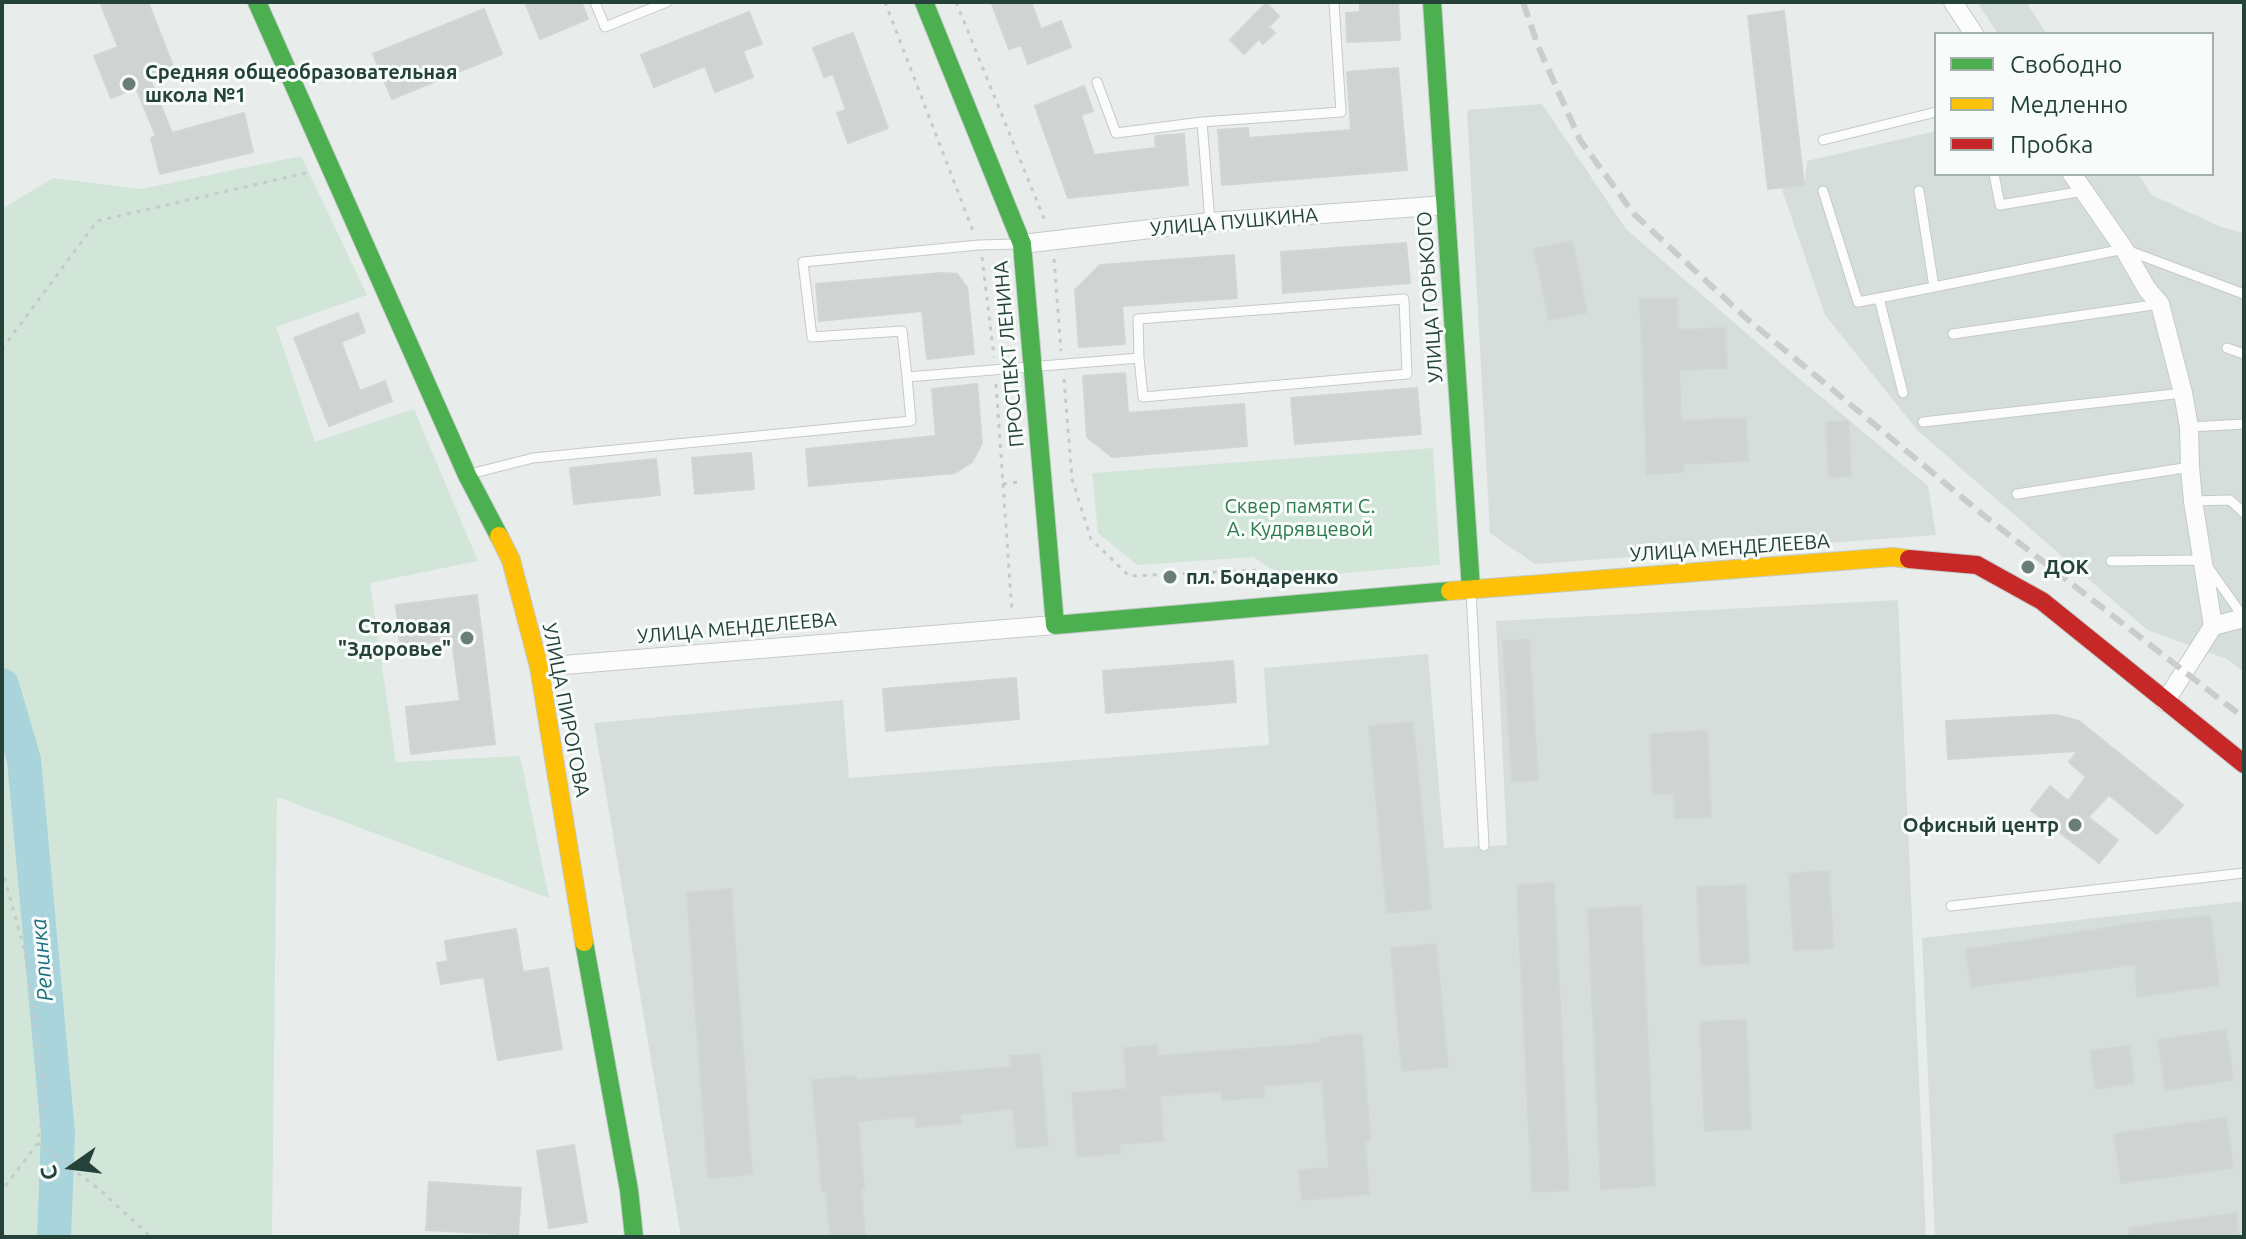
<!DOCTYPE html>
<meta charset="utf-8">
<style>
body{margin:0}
#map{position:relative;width:2246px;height:1239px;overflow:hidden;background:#e8edeb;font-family:Ubuntu,sans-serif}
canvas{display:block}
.frame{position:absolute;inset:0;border:4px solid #24423a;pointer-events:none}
.legend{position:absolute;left:1934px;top:32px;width:280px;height:144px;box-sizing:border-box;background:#f7fbf9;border:2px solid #a3b1ad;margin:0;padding:10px 14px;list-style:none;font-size:24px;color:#24423a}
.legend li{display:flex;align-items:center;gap:16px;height:40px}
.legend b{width:40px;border:2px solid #a3b1ad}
.north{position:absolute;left:32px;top:1127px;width:80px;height:80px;-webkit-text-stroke:6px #f7fbf9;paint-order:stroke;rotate:256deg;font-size:22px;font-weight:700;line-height:32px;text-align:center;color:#24423a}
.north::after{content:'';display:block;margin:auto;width:28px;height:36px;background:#24423a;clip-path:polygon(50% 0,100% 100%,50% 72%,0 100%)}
</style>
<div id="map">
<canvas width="2246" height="1239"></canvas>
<div class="frame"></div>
<ul class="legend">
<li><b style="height:10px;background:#4caf50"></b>Свободно</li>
<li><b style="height:10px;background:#ffc107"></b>Медленно</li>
<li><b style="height:10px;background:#c62828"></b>Пробка</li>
</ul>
<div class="north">С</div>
</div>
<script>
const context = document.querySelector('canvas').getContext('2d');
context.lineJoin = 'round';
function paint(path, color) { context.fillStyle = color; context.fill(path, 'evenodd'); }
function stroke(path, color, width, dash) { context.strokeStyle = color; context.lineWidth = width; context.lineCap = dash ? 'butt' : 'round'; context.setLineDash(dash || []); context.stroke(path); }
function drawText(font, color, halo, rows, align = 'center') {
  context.font = font + ' Ubuntu,sans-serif'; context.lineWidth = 6; context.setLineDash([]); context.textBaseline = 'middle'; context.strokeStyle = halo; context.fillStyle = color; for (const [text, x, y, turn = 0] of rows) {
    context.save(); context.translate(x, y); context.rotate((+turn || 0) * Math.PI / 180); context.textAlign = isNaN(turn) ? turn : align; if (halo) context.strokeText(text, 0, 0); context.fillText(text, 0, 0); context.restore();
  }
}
paint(new Path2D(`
 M1977,2H2026L2047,34H1998Z
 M1542,104L1626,229L1790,371L1928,486L1936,535L1535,564L1490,533L1467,110Z
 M1936,131V174H2138L2152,195L2221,227L2244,233V672L2227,659L2147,630L1918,431L1825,315L1781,187L1805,181L1807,161Z
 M1898,600L1926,1237H681L594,723L843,700L849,778L1269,745L1264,668L1428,654L1444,848L1507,845L1496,621Z
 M2244,901V1237H1935L1922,938Z`), '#d6dedb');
paint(new Path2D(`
 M301,156L367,295L276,327L315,442L414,409L478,561L370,583L396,762L520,756L549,898L277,797L272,1237H2V209L53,178L141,189Z
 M1433,448L1440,565L1285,578L1253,557L1137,565L1098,533L1092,473Z`), '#d1e6d8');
stroke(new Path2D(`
 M2,685L24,760L58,1133L54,1237`), '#a9d4db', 34);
const building = new Path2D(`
 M100,2H148L175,71L151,81L172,133L244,113L253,152L160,174L151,138L156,136L136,88L111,98L94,56L118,47Z
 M525,2H581L588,19L540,39Z
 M991,2H1031L1041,29L1061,21L1071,47L1028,64L1021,45L1009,49Z
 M1360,2H1398L1400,40L1347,42L1346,13L1360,12Z
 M1266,3L1279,16L1269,27L1275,33L1263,44L1259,39L1244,54L1230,40Z
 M484,9L502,54L392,99L373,54Z
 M1784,11L1804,185L1768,189L1748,16Z
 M749,12L762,44L743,51L753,77L715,92L705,66L654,87L641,55Z
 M853,33L888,128L848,143L837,113L846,110L833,74L824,77L813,48Z
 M1398,68L1407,170L1222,185L1218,130L1248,128L1249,138L1351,130L1347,72Z
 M1084,86L1093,111L1081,115L1094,155L1156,148L1155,136L1184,134L1188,185L1068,198L1035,106Z
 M1572,241L1587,312L1549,320L1534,249Z
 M1406,243L1410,283L1283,293L1281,252Z
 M1234,255L1237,298L1122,306L1125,344L1079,347L1075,290L1100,265Z
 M942,273L957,274L967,287L974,354L927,359L922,311L819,321L816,284Z
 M1677,298L1678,330L1725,328L1727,368L1679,370L1681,421L1746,418L1748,461L1683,464V472L1647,474L1640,299Z
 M358,313L365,332L341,342L360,391L385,381L392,401L329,426L294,338Z
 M1125,373L1128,413L1244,404L1247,446L1112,457L1087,437L1083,376Z
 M977,384L982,443L972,462L955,473L809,486L806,449L936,436L932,389Z
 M1417,388L1421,434L1295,444L1291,398Z
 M1848,421L1851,476L1829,477L1826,422Z
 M751,453L754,489L695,494L692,458Z
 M656,459L660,495L574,504L570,468Z
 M477,595L495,744L411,754L406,707L460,701L452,640L400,646L396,605Z
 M1529,640L1538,780L1512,782L1503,641Z
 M1233,661L1236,702L1106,713L1103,671Z
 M1016,678L1019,719L886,731L883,689Z
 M2056,715L2079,721L2183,805L2157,834L2109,795L2088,817L2118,840L2099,863L2031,810L2050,786L2068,801L2086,777L2069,762L2078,751L1948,759L1946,721Z
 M1413,722L1431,909L1387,913L1369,726Z
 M1707,731L1711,817L1675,818L1674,793L1653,794L1650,734Z
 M1829,871L1833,948L1794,950L1789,874Z
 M1554,883L1569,1190L1532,1192L1517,885Z
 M1745,885L1749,963L1701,965L1697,887Z
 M731,889L752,1174L708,1178L687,893Z
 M1641,906L1655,1186L1601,1189L1588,909Z
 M2210,916L2219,985L2137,997L2136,964L1971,987L1966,950L2137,923Z
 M516,929L523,972L548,968L562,1049L498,1060L484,977L441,984L437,963L448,961L445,941Z
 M1436,944L1448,1067L1402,1071L1391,948Z
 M1746,1020L1751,1129L1705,1131L1700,1022Z
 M2226,1030L2233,1080L2165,1090L2158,1040Z
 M1362,1034L1370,1140L1365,1141L1369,1194L1302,1200L1299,1170L1329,1168L1322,1081L1264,1086L1265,1097L1222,1100V1091L1160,1096L1163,1141L1119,1144L1120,1153L1077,1157L1072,1093L1127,1089L1124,1048L1157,1045L1158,1056L1321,1043L1320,1038Z
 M2129,1046L2134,1083L2096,1089L2090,1051Z
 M1040,1054L1048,1146L1017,1148L1013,1109L960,1114L961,1123L916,1127L915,1116L858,1121L864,1189H861L865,1237H830L826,1190L822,1191L812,1080L856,1076L857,1080L1011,1067L1010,1056Z
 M2226,1118L2233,1168L2121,1183L2114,1134Z
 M574,1145L587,1222L549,1228L537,1151Z
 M429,1182L521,1188L518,1235L426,1230Z
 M2236,1213L2239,1237H2129V1228Z`);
paint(building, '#cfd4d2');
stroke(building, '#d1d6d4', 2);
const lane = new Path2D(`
 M595,2L605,27L667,2
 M1097,82L1116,133L1202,122L1210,222
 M1202,122L1341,112L1334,2
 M1823,140L1936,112
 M1994,174L2000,205L2084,191
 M1823,191L1858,302L1879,298
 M1919,191L1934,287
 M1953,334L2160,304
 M2227,348L2244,354
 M907,377L902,331L812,337L803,262L979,245L1018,244
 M1903,393L1879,298L2124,249L2244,294
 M1923,422L2183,393
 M2189,427L2244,424
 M470,474L533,458L911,421L907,377L1139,358L1143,397L1407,374L1404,299L1138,319L1139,358
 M2017,494L2190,467
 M2193,501L2230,500L2244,513
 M2111,561L2203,560L2244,618
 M1471,590L1484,846
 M1951,906L2244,873`);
const street = new Path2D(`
 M1953,2L1974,34
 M2072,174L2124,249L2147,289L2160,304L2183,393L2189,427L2190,467L2193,501L2213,626L2165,702
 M1022,244L1210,222L1446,205
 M2213,626L2244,618
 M539,667L1055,625`);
const fast = new Path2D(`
 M257,2L467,475L499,536
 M924,2L1022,244L1055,625L1450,591
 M1432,2L1471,589
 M584,942L629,1190L634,1237`);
const slow = new Path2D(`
 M499,536L511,560L539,667L584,942
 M1450,591L1893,557L1909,559`);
const jam = new Path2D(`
 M1909,559L1977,565L2042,601L2244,764`);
stroke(lane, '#c5cac8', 11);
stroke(street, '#c5cac8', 20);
stroke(fast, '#c3cbc8', 20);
stroke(slow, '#c3cbc8', 20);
stroke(jam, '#c3cbc8', 20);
stroke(new Path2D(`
 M885,2L973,231
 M956,2L1045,221
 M982,257L994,357
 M1054,259L1061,351
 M2,349L97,221L310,172
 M1064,379L1072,479L1091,539L1129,576L1261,570L1263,584
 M996,384L1012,612
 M1003,484L1019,482
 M2,868L25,953L45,1098L38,1143L3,1189L2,1202
 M38,1143L100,1190L151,1237`), '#c3ccca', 3, [4, 6]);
stroke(lane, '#fcfcfc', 9);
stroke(street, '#fcfcfc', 18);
stroke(fast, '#4caf50', 18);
stroke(slow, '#ffc107', 18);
stroke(jam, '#c62828', 18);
stroke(new Path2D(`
 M1523,2L1538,46L1580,140L1634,214L1746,318L1886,434L1982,514L2244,718`), '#c9cdcc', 6, [16, 8]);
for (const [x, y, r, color] of [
 [129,84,8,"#697e78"],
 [2028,567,8,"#697e78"],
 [1170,577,8,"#697e78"],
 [467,638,8,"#697e78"],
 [2075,825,8,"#697e78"]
]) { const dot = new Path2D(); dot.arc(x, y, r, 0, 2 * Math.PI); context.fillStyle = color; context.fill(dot); stroke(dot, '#f7fbf9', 3); }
drawText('bold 20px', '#24423a', '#f7fbf9', [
 ["Средняя общеобразовательная",145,72],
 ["школа №1",145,95],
 ["ДОК",2044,567],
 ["пл. Бондаренко",1186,577],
 ["Столовая",451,626,"right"],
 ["\"Здоровье\"",451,649,"right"],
 ["Офисный центр",2059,825,"right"]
], 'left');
drawText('20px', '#24423a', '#f7fbf9', [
 ["УЛИЦА ПУШКИНА",1234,222,-5],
 ["УЛИЦА ГОРЬКОГО",1430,297,-94],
 ["ПРОСПЕКТ ЛЕНИНА",1009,354,-95],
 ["УЛИЦА МЕНДЕЛЕЕВА",1730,548,-4],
 ["УЛИЦА МЕНДЕЛЕЕВА",737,628,-5],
 ["УЛИЦА ПИРОГОВА",566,710,79]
]);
drawText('20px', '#2d7a4b', '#f7fbf9', [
 ["Сквер памяти С.",1300,506],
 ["А. Кудрявцевой",1300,529]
]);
drawText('italic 22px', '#1c6f80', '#f7fbf9', [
 ["Репинка",42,960,-95]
]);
</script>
